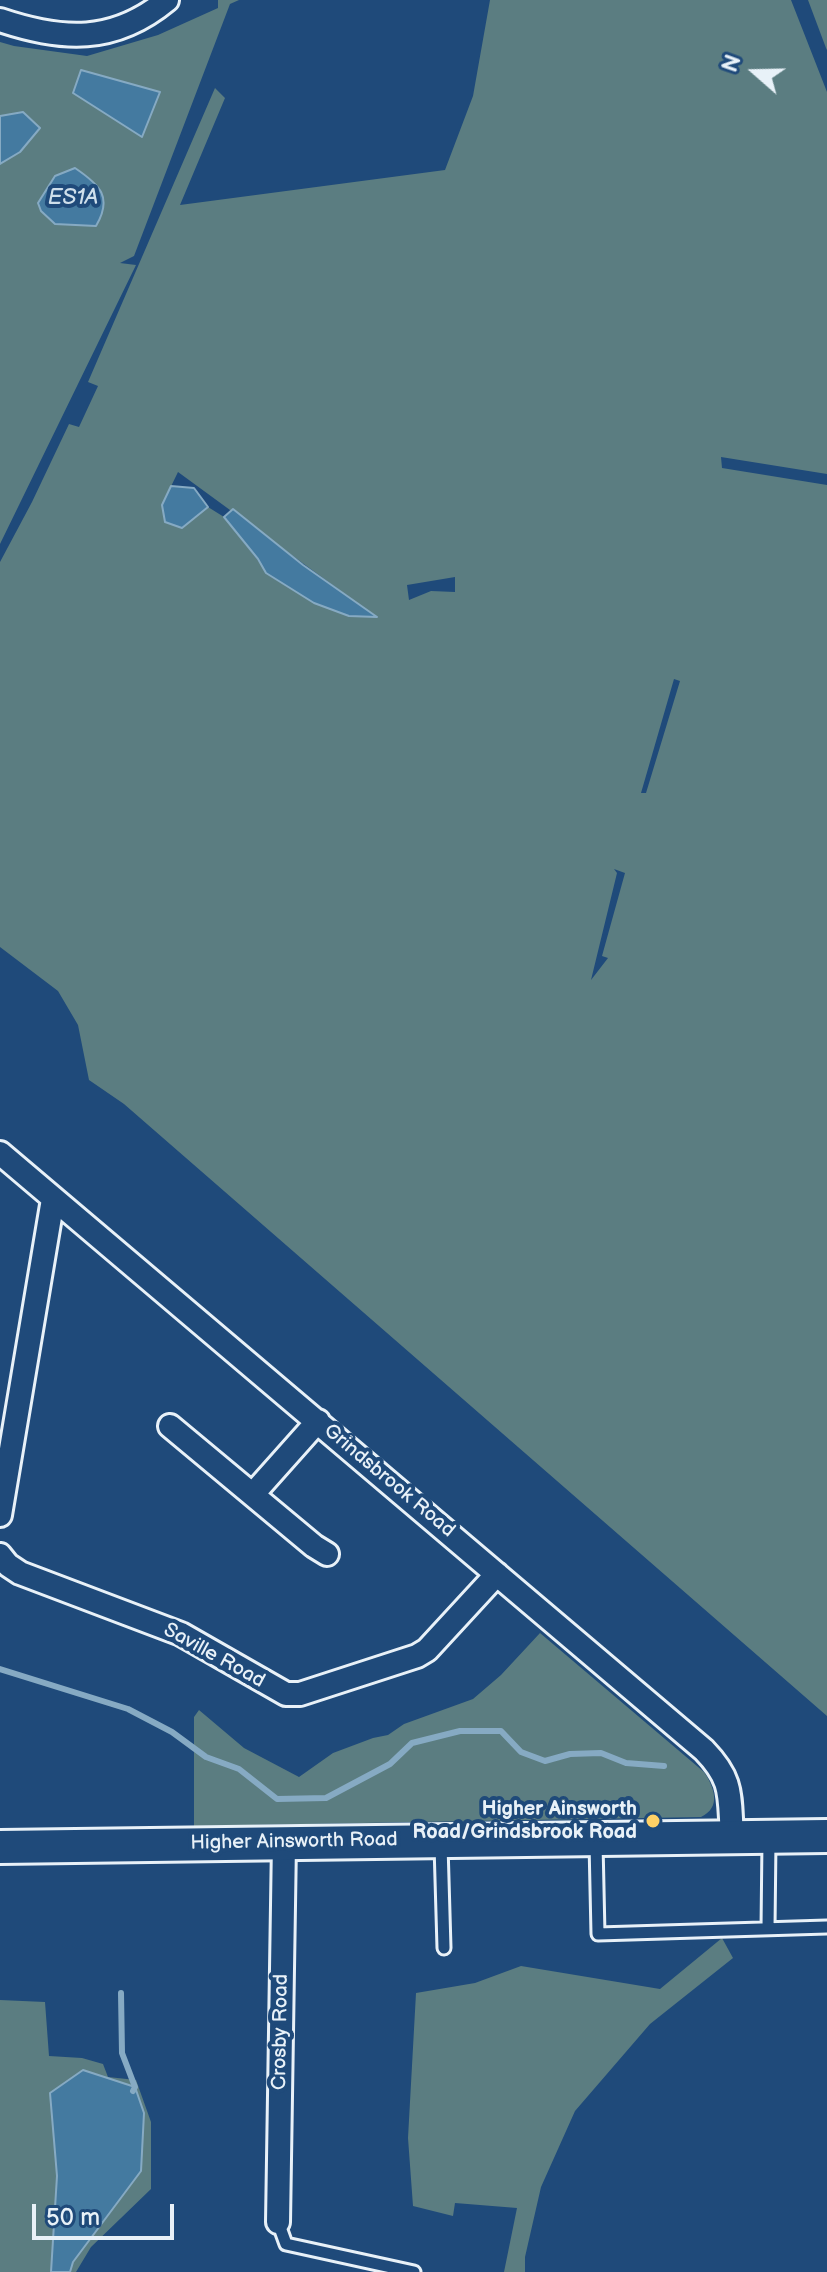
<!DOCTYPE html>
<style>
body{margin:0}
#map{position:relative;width:827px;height:2272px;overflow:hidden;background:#1f4a7a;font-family:"Balsamiq Sans",sans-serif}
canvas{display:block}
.north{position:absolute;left:715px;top:32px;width:80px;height:80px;-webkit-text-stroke:6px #1f4a7a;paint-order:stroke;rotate:290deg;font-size:22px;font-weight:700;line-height:32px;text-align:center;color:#e8f1f8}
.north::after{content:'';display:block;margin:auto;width:28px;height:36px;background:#e8f1f8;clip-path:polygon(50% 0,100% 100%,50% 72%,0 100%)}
.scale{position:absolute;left:32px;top:2204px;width:142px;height:36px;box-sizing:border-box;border:4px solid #e8f1f8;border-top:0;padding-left:10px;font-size:24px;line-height:28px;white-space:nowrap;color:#e8f1f8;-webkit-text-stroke:6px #1f4a7a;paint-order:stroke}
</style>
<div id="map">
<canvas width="827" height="2272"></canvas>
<div class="north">N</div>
<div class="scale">50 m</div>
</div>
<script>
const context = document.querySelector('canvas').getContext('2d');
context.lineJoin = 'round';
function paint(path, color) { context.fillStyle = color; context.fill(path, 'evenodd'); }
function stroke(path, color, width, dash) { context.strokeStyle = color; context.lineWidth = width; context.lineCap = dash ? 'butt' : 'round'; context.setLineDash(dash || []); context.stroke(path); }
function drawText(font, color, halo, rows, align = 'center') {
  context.font = font + ' "Balsamiq Sans",sans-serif'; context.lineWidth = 8; context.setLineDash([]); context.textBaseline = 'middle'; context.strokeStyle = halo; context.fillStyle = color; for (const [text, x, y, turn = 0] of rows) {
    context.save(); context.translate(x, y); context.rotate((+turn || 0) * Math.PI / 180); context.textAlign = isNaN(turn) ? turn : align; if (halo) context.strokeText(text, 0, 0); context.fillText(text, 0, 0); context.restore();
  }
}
paint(new Path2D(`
 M218,0H239L230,4L134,256L120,263L136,265L0,544V42L14,46L87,56L158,35L218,8Z
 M490,0H791L827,92V474L721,457L722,468L827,485V1716L124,1104L89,1080L78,1025L58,991L0,947V562L32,502L69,424L79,427L98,386L88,382L215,88L225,98L180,205L445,170L473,96ZM178,472L375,616L314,603L270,576L224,517L208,507L162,505ZM455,577V592L431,591L409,600L407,585ZM674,679L680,681L646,793H641ZM614,869L625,873L602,956L608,958L591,980L617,873Z
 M808,0H827V50L826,48Z
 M540,1633L704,1772C714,1787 722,1807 701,1817L194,1826V1717L199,1710L244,1748L299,1777L333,1753L373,1738L388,1735L404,1724L473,1699L501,1675Z
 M722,1938L733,1958L650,2024L575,2111L541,2187L525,2257V2272H504L517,2208L455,2203L453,2216L413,2206L408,2138L416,1993L475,1983L521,1966L660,1989Z
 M0,2000L45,2002L49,2056L82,2058L103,2064L108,2077L136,2080L151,2122V2189L91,2247L76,2272H0Z`), '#5b7d81');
const water = new Path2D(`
 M81,70L160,92L142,137L73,93Z
 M23,112L40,128L20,152L0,164V116Z
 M75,168C100,185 113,197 96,226L55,224L41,211L38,203L55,176Z
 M171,486L194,488L208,507L182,528L165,522L162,505Z
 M233,509L303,565L377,617L349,616L314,603L266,573L258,559L224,517Z
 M83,2070L135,2087L144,2113L141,2171L73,2262L70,2272H51L57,2176L50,2093Z`);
paint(water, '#447aa0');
stroke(water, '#86aac3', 2);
stroke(new Path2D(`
 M0,1669L128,1709L172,1732L206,1757L239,1769L277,1799L326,1798L390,1764L412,1743L460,1731H501L521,1752L545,1761L570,1754L601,1753L626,1763L664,1766
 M121,1993L122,2053L135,2087L133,2091`), '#86aac3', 6);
const service = new Path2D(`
 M596,1843L598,1934L827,1927
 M441,1845L444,1948
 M768,1928L769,1841
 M278,2222L286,2244L414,2272`);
const minor = new Path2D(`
 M0,20C62,41 114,44 167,0
 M0,1153L704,1750C734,1781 729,1796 732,1836
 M170,1426L314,1546L327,1554
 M253,1494L318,1421
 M0,1515L53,1199
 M0,1555L8,1565L20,1573L181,1634L286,1694H300L417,1656L427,1650L497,1574
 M278,2222L284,1842`);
const secondary = new Path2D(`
 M0,1847L827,1836`);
stroke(service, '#e8f1f8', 17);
stroke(minor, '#e8f1f8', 28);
stroke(secondary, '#e8f1f8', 38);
stroke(service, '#1f4a7a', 11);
stroke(minor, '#1f4a7a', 22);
stroke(secondary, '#1f4a7a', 32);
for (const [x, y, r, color] of [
 [653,1821,8,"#ffd166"]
]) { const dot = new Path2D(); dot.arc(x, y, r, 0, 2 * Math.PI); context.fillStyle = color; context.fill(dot); stroke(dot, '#1f4a7a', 3); }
drawText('20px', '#e8f1f8', '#1f4a7a', [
 ["Grindsbrook Road",389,1481,40],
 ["Saville Road",214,1656,29],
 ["Higher Ainsworth Road",294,1842,-1],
 ["Crosby Road",281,2032,-89]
]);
drawText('bold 20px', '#e8f1f8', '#1f4a7a', [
 ["Higher Ainsworth",637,1810],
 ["Road/Grindsbrook Road",637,1833]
], 'right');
drawText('italic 22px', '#cfdfeb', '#1f4a7a', [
 ["ES1A",73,198]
]);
</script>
